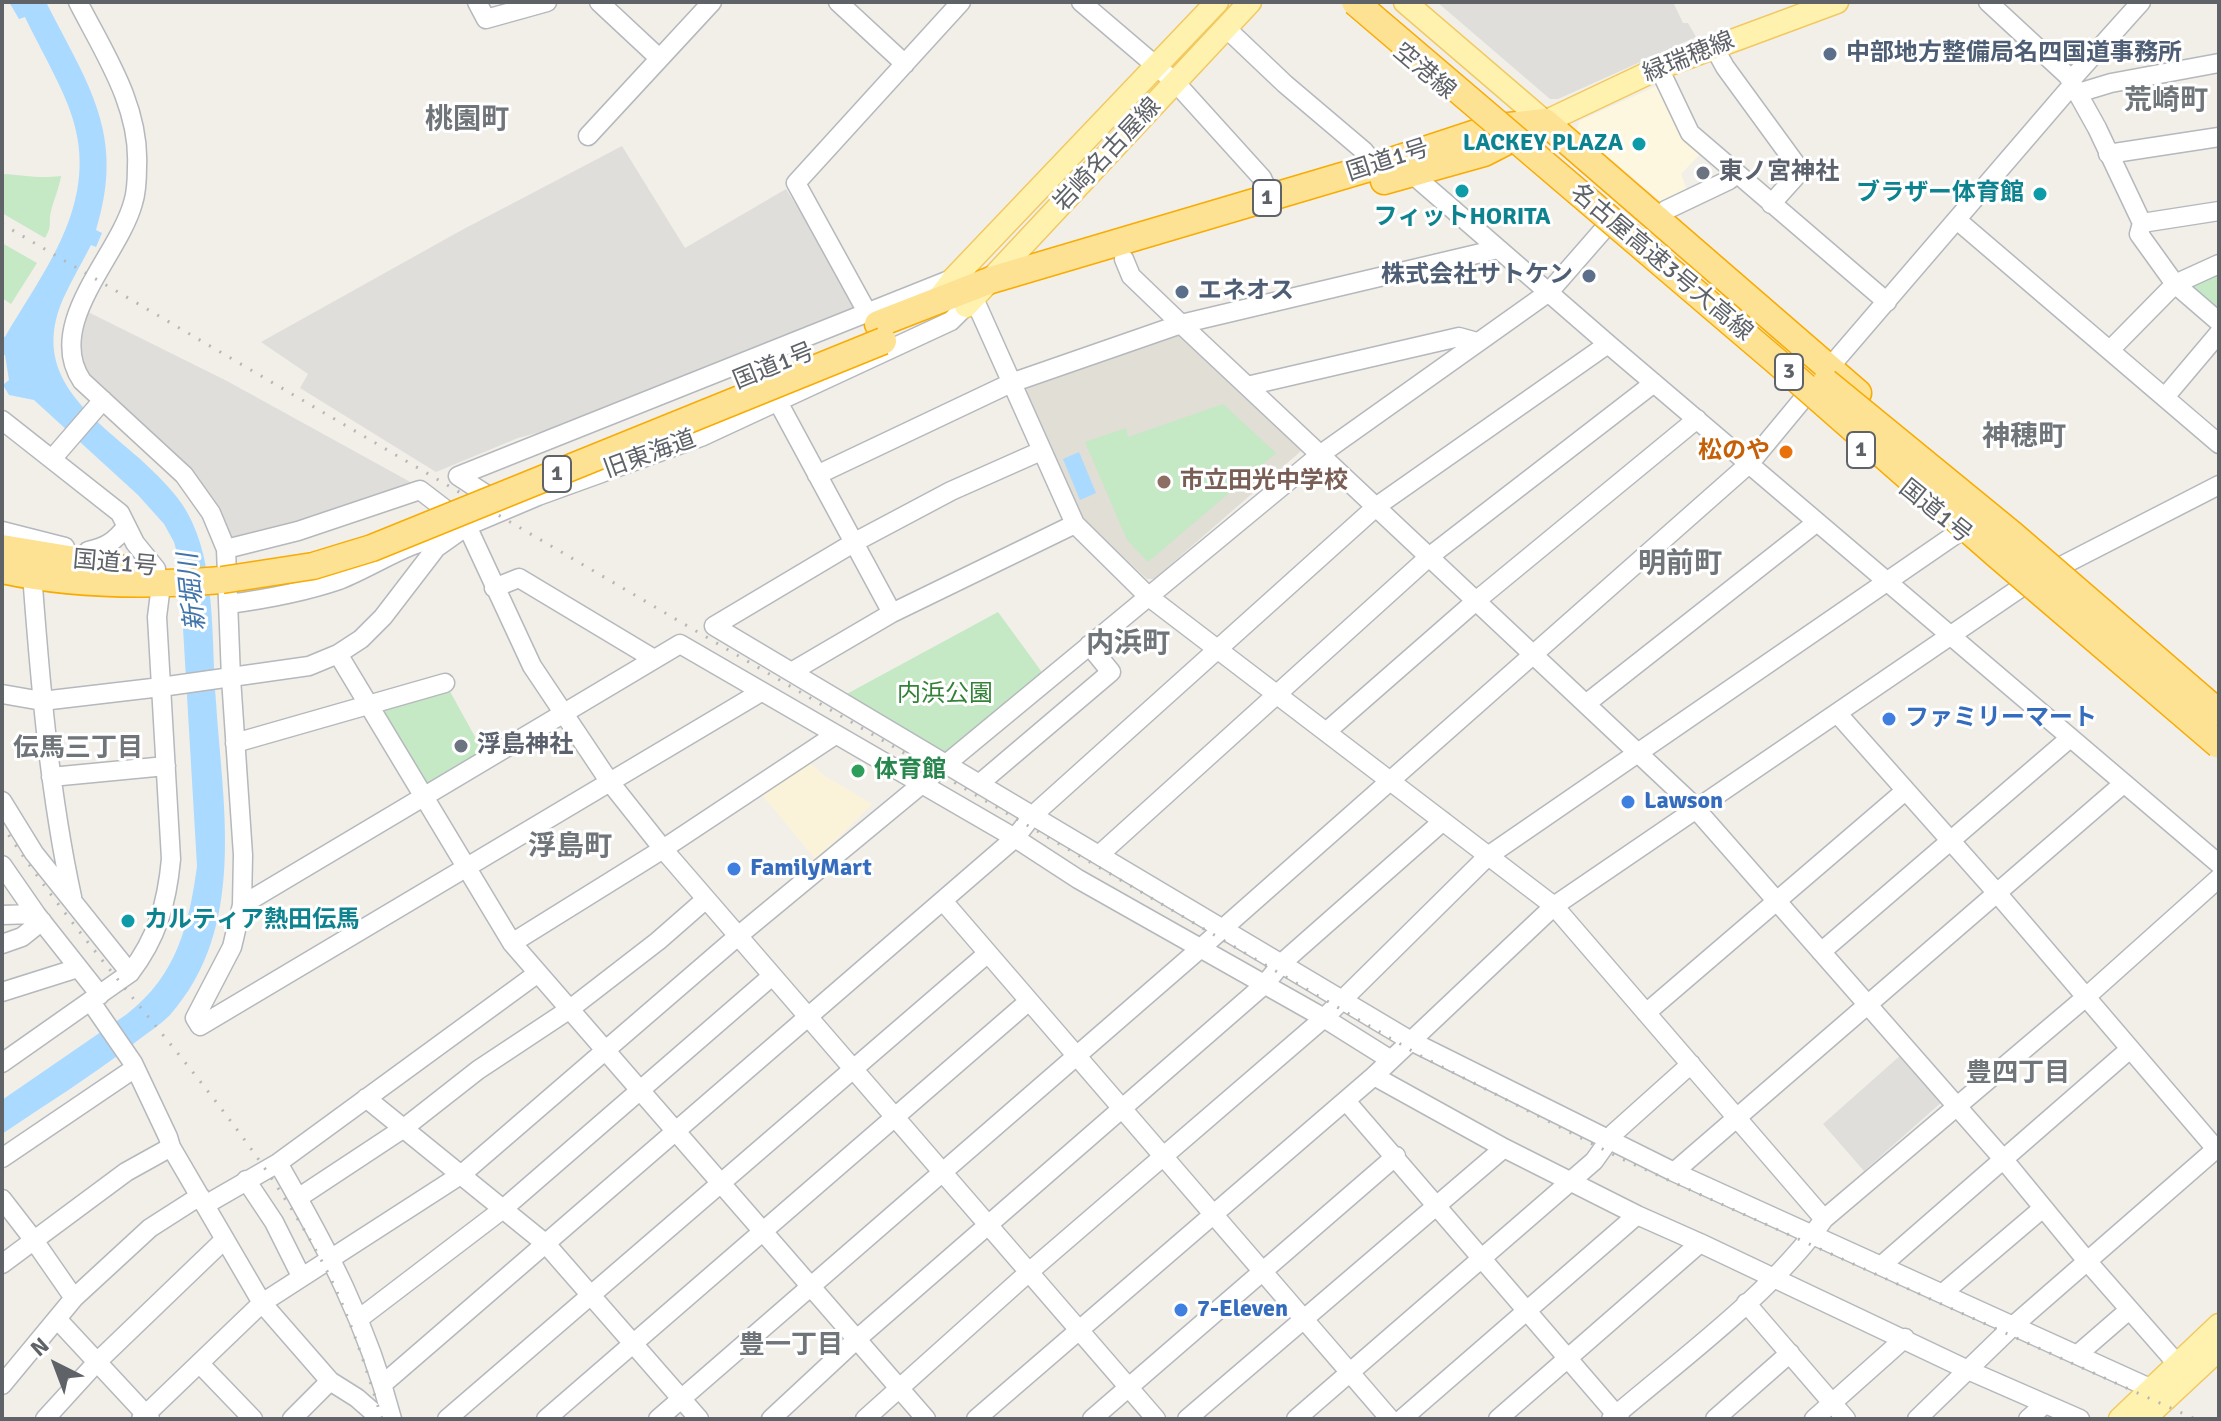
<!DOCTYPE html>
<meta charset="utf-8">
<style>
body{margin:0}
#map{position:relative;width:2221px;height:1421px;overflow:hidden;background:#f1efe8;font-family:Signika,sans-serif}
canvas{display:block}
.frame{position:absolute;inset:0;border:4px solid #5f6368;pointer-events:none}
.north{position:absolute;left:16px;top:1325px;width:80px;height:80px;-webkit-text-stroke:6px #fff;paint-order:stroke;rotate:318deg;font-size:22px;font-weight:700;line-height:32px;text-align:center;color:#5f6368}
.north::after{content:'';display:block;margin:auto;width:28px;height:36px;background:#5f6368;clip-path:polygon(50% 0,100% 100%,50% 72%,0 100%)}
</style>
<div id="map">
<canvas width="2221" height="1421"></canvas>
<div class="frame"></div>
<div class="north">N</div>
</div>
<script>
const context = document.querySelector('canvas').getContext('2d');
context.lineJoin = 'round';
function paint(path, color) { context.fillStyle = color; context.fill(path, 'evenodd'); }
function stroke(path, color, width, dash) { context.strokeStyle = color; context.lineWidth = width; context.lineCap = dash ? 'butt' : 'round'; context.setLineDash(dash || []); context.stroke(path); }
function drawText(font, color, halo, rows, align = 'center') {
  context.font = font + ' Signika,"Noto Sans JP",sans-serif'; context.lineWidth = 6; context.setLineDash([]); context.textBaseline = 'middle'; context.strokeStyle = halo; context.fillStyle = color; for (const [text, x, y, turn = 0] of rows) {
    context.save(); context.translate(x, y); context.rotate((+turn || 0) * Math.PI / 180); context.textAlign = isNaN(turn) ? turn : align; if (halo) context.strokeText(text, 0, 0); context.fillText(text, 0, 0); context.restore();
  }
}
paint(new Path2D(`
 M1659,85L1701,153L1681,174L1688,193L1664,204L1577,130L1579,121Z`), '#fef7e0');
paint(new Path2D(`
 M1437,2H1673L1683,23H1688L1696,37L1558,99H1550Z
 M622,146L685,248L786,189L856,299L854,312L563,426L518,438L436,472L300,388L308,374L261,342L460,231Z
 M82,309L227,381L414,484L360,509L229,542L211,503L81,375L75,330Z
 M1902,1054L1943,1101L1864,1171L1823,1124Z`), '#e0deda');
paint(new Path2D(`
 M1179,333L1296,441L1301,451L1154,579H1147L1076,513L1023,387Z`), '#e1ded6');
paint(new Path2D(`
 M2,174C23,175 39,179 61,176C59,189 54,199 51,211C48,223 53,225 45,238L2,213Z
 M2,243L37,263L11,304L2,298Z
 M2219,267V313L2188,287Z
 M1223,404L1276,453L1148,562L1127,540L1085,442L1126,428L1128,437Z
 M998,612L1044,675L947,755L843,696Z
 M447,686L485,755L426,787L379,708Z`), '#c5e8c5');
paint(new Path2D(`
 M807,761L825,776L872,804L816,860L759,791Z`), '#fbf3d9');
paint(new Path2D(`
 M9,2H46C88,85 126,134 96,230L102,233L96,247L91,245C82,263 71,281 63,299C30,375 89,414 139,458C156,474 175,491 187,512C217,565 211,642 216,702C223,808 247,928 170,1015C159,1026 144,1035 132,1045C90,1077 45,1105 2,1134V1100L127,1014C177,975 189,925 197,866L179,560L174,542L164,524L138,495L34,400L9,395L3,385L9,380L5,355H2V336L5,337C45,269 97,205 74,123C66,92 39,47 25,17L19,19Z
 M1079,452L1096,493L1080,500L1063,459Z`), '#aadaff');
const minor = new Path2D(`
 M78,2C104,53 140,106 137,166C137,178 137,191 133,203C118,257 44,324 82,381L184,475L211,513L226,549L298,531L420,490L467,526L532,666L609,781L663,849L1156,1419
 M477,2L486,19L547,2
 M599,2L659,58
 M838,2L905,64
 M1081,2L1176,83L1262,178L1271,197
 M1988,2L2068,76L2097,128L2142,223L2219,211
 M1226,28L1285,84L1364,151L1376,166
 M1714,47L1725,67L1798,167V174L1771,204
 M1659,68L1690,133L1887,302
 M2071,80L2141,2
 M2078,93L2111,83L2219,63
 M588,136L712,2
 M2108,154L2219,137
 M1411,173L1608,344
 M1657,219L1666,210L1729,180L1736,174
 M1957,220L2219,444
 M2142,223L2139,234L2175,284L2219,322
 M1124,259L1131,276L1181,324L1688,800L2004,1160L2087,1261L2187,1375
 M976,303L1075,524L1149,597L1554,906L1824,1219
 M867,312L796,183L961,2
 M2111,349L2175,284L2219,264
 M1829,368L2067,91L2073,87
 M1247,386L1459,337L1477,342
 M2165,397L2219,333
 M777,400L892,613
 M2,420L120,513L135,543L156,569
 M1041,451L951,491L855,542L714,626L1411,1041L1674,1172L2152,1389
 M52,459L103,400
 M817,475L1011,383L1181,324L1498,249
 M498,502L458,476L954,278
 M2,531L65,547
 M226,549L231,678L243,855L242,905L232,947L195,1018L200,1026L761,692
 M88,551C106,547 114,542 126,527
 M33,587C41,691 50,795 72,897
 M494,588L519,578L654,659
 M229,604C266,599 304,592 339,580C375,566 411,539 449,536
 M338,654L512,943L926,1419
 M793,671L892,613L1075,524
 M2,694L42,701L161,687L309,666L338,654L361,639L383,617L436,548L467,526L538,496L701,437L951,321L966,306
 M1587,703L1817,522
 M1837,713L1997,893L2216,1149L2014,1325L1917,1419
 M1326,732L1477,600L1697,419
 M235,743L445,683
 M51,777L166,766
 M979,784L1111,672L1089,645
 M2,801L34,853L130,973
 M1099,855L1430,556L1654,383
 M2,865L36,914L100,995
 M943,901L1390,1419
 M242,905L680,644L1015,838L1078,879L1324,1018L1391,1060
 M2,915L36,914
 M512,943L663,849L835,735
 M2,944L22,937L42,921
 M1821,952L2070,738
 M2,992L78,968
 M91,1002L133,1063L168,1137L171,1147L262,1303L330,1381L357,1398L381,1419
 M1646,1013L1905,791
 M2,1063L130,973C157,938 167,903 171,859L157,617L161,585
 M1374,1076L1504,1148L1637,1215
 M366,1098L546,1244L699,1419
 M1346,1101L1620,1419
 M2,1158L135,1068
 M278,1163C327,1248 367,1323 392,1419
 M1674,1172L2123,784
 M246,1180L274,1222L301,1276
 M298,1198L404,1128L478,1070L570,1009L658,941L706,899
 M2,1199L33,1239L74,1298
 M205,1205L278,1163L538,973
 M2,1264L126,1172L171,1147
 M1882,1265L2130,1049
 M1943,1293L2043,1208
 M1746,1303L1846,1419
 M360,1318L503,1209L772,976
 M57,1319L150,1419
 M2077,1355L2129,1310
 M200,1364L253,1419
 M383,1384L1015,838L1032,816L1377,506L1608,344L2219,864
 M2,1385L74,1298L150,1228L200,1196
 M45,1419L97,1362L224,1240
 M141,1419L262,1303L462,1174L738,936L1321,454L1549,292L1604,229
 M292,1419L330,1381
 M447,1419L988,953
 M546,1419L1029,1001
 M658,1419L1202,947L1750,463L1803,399
 M771,1419L857,1339L1265,984L1283,962L1443,821
 M865,1419L1029,1272L1324,1018L1488,856L1959,532
 M976,1419L1374,1076L1554,906L2026,584L2219,485
 M1092,1419L1396,1156
 M1187,1419L1504,1148
 M1296,1419L1594,1161L1614,1133L1691,1064
 M1402,1419L1637,1215L1700,1243
 M1498,1419L1700,1243L1970,1371L2080,1419
 M1611,1419C1681,1359 1771,1294 1824,1219L2086,997L2219,878
 M1715,1419L1790,1353
 M1814,1419L1905,1338
 M2028,1419L2045,1404`);
const major = new Path2D(`
 M1405,2L1545,122L1659,68L1837,2
 M939,298L954,278L1217,2
 M966,306L1250,2
 M2120,1419L2219,1325
 M2144,1419L2219,1349`);
const highway = new Path2D(`
 M1384,181L1484,153L1531,129
 M878,324L991,280L1376,166L1491,128L1545,122L1858,393
 M2,548L117,567
 M2,570C75,586 149,586 222,580`);
stroke(minor, '#b5b8bc', 21);
stroke(major, '#f2c960', 25);
stroke(highway, '#f9ab00', 29);
stroke(minor, '#fff', 18);
stroke(major, '#fff2af', 22);
stroke(highway, '#fde293', 26);
stroke(new Path2D(`
 M2,224L1419,1055L1622,1159L2195,1419
 M2,825C103,979 242,1107 327,1271C351,1318 366,1369 382,1419`), '#b6b7b8', 3, [2, 10]);
const highwayBridge = new Path2D(`
 M1355,2L1776,361L1997,555L2219,745
 M1826,382L2013,535L2219,713
 M222,580L313,566L372,548L883,341`);
stroke(highwayBridge, '#f9ab00', 29, []);
stroke(highwayBridge, '#fde293', 26);
for (const [x, y, r, color] of [
 [1830,54,8,"#5c6f8a"],
 [1639,144,8,"#0f9aa8"],
 [1703,173,8,"#6b7280"],
 [1462,191,8,"#0f9aa8"],
 [2040,194,8,"#0f9aa8"],
 [1589,276,8,"#5c6f8a"],
 [1182,292,8,"#5c6f8a"],
 [1786,452,8,"#e8710a"],
 [1164,482,8,"#8d6e63"],
 [1889,719,8,"#3f7fe0"],
 [461,746,8,"#6b7280"],
 [858,771,8,"#2e9e5b"],
 [1628,802,8,"#3f7fe0"],
 [734,869,8,"#3f7fe0"],
 [128,921,8,"#0f9aa8"],
 [1181,1310,8,"#3f7fe0"]
]) { const dot = new Path2D(); dot.arc(x, y, r, 0, 2 * Math.PI); context.fillStyle = color; context.fill(dot); stroke(dot, '#fff', 3); }
for (const [x, y, w] of [
 [1267,198,28],
 [1789,372,28],
 [1861,450,28],
 [557,474,28]
]) { const box = new Path2D(); box.roundRect(x - w / 2, y - 18, w, 36, 6); context.fillStyle = '#fff'; context.fill(box); stroke(box, '#5f6368', 2); }
drawText('bold 22px', '#5f6368', null, [
 ["1",1267,198],
 ["3",1789,372],
 ["1",1861,450],
 ["1",557,474]
]);
drawText('bold 24px', '#4e5e75', '#fff', [
 ["中部地方整備局名四国道事務所",1846,54],
 ["株式会社サトケン",1573,276,"right"],
 ["エネオス",1198,292]
], 'left');
drawText('24px', '#5f6368', '#fff', [
 ["緑瑞穂線",1689,58,-22],
 ["空港線",1424,72,40],
 ["岩崎名古屋線",1108,155,-47],
 ["国道1号",1388,161,-18],
 ["名古屋高速3号大高線",1661,263,40],
 ["国道1号",774,367,-22],
 ["旧東海道",650,455,-20],
 ["国道1号",1935,512,39],
 ["国道1号",115,564,5]
]);
drawText('bold 24px', '#0d838f', '#fff', [
 ["LACKEY PLAZA",1623,144],
 ["ブラザー体育館",2024,194],
 ["フィットHORITA",1462,218,"center"],
 ["カルティア熱田伝馬",144,921,"left"]
], 'right');
drawText('bold 24px', '#5b616d', '#fff', [
 ["東ノ宮神社",1719,173],
 ["浮島神社",477,746]
], 'left');
drawText('bold 24px', '#c56008', '#fff', [
 ["松のや",1770,452]
], 'right');
drawText('bold 24px', '#785e54', '#fff', [
 ["市立田光中学校",1180,482]
], 'left');
drawText('24px', '#348238', '#fff', [
 ["内浜公園",945,695]
]);
drawText('bold 24px', '#366cbe', '#fff', [
 ["ファミリーマート",1905,719],
 ["Lawson",1644,802],
 ["FamilyMart",750,869],
 ["7-Eleven",1197,1310]
], 'left');
drawText('bold 24px', '#27864d', '#fff', [
 ["体育館",874,771]
], 'left');
drawText('italic 26px', '#4174aa', '#fff', [
 ["新堀川",193,592,-96]
]);
drawText('bold 26px', '#70757a', '#fff', [
 ["伝馬三丁目",78,749],
 ["豊四丁目",2018,1074],
 ["豊一丁目",791,1346]
]);
drawText('bold 28px', '#70757a', '#fff', [
 ["荒崎町",2166,102],
 ["桃園町",467,121],
 ["神穂町",2024,438],
 ["明前町",1680,565],
 ["内浜町",1128,645],
 ["浮島町",570,848]
]);
</script>
